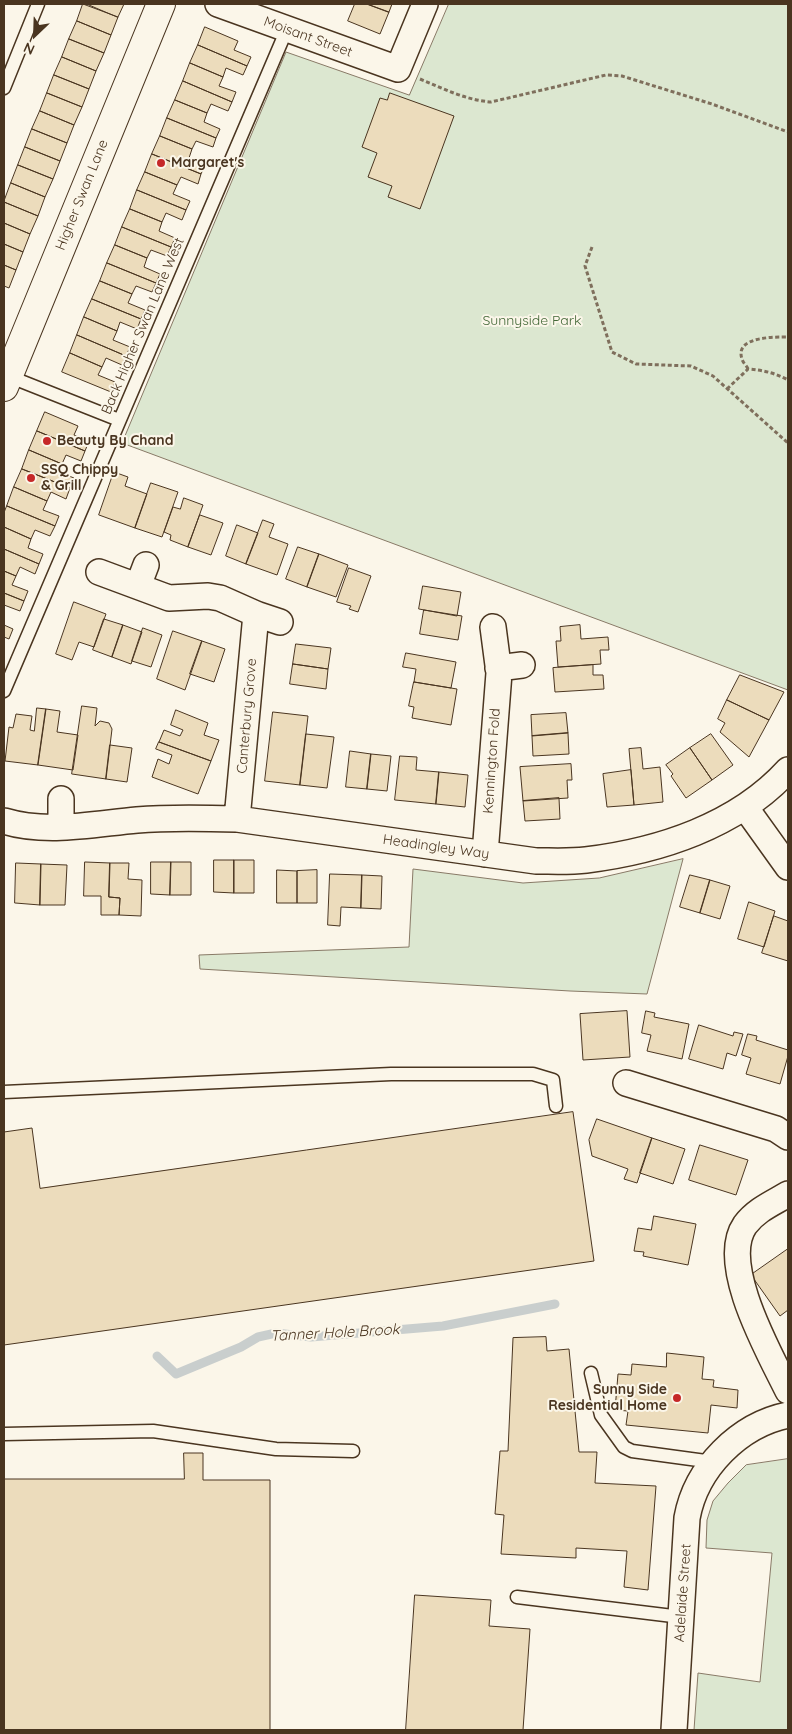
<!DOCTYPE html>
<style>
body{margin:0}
#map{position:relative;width:792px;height:1734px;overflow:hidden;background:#fbf6e9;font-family:Quicksand,sans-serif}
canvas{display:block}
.frame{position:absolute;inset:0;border:5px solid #4a3520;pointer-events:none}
.north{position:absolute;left:10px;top:10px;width:50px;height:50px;-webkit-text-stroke:4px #fbf6e9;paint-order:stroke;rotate:204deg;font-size:14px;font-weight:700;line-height:20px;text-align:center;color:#4a3520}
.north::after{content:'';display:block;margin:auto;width:18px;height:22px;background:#4a3520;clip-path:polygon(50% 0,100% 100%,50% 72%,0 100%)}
</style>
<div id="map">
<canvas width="792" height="1734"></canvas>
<div class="frame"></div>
<div class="north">N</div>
</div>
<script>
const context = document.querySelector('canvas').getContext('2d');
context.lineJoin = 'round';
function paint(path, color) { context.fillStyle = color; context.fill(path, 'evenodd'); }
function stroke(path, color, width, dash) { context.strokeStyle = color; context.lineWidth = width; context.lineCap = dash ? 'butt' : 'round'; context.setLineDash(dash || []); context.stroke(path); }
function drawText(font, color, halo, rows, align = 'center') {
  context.font = font + ' Quicksand,sans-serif'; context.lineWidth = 4; context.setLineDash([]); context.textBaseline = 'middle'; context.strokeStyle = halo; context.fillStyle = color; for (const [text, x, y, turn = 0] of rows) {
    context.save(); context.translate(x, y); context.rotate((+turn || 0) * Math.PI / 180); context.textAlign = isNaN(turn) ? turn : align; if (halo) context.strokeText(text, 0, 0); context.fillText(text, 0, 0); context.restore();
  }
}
const green = new Path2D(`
 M449,4H788V690L122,443L286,52L409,95Z
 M683,859L647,994L570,991L200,969L199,955L409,947L413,869L523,883L599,878Z
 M788,1459V1730H694L698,1673L760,1682L772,1553L706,1548L707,1520L713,1501L728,1483L746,1465Z`);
paint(green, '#dce7d0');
stroke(green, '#887966', 1);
stroke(new Path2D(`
 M157,1356L176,1374L241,1347L258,1337L276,1333L311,1337L443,1326L555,1304`), '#c9cecd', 9);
const building = new Path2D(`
 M83,4L118,17L111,35L77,21Z
 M87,4H124L118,17Z
 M355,4H367L389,12L380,34L348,21Z
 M367,4H392L389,12Z
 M77,21L111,35L104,53L69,39Z
 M205,27L238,41L234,50L251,57L247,66L198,45Z
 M69,39L104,53L96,71L62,57Z
 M198,45L247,66L243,75L226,68L223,77L190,63Z
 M62,57L96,71L89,89L54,75Z
 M190,63L223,77L219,86L236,92L232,102L183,81Z
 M54,75L89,89L82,107L47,93Z
 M183,81L232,102L228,111L211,104L207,113L175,100Z
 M47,93L82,107L74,125L40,111Z
 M390,93L454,116L420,209L388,197L392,186L368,177L377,153L362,147L380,98L387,100Z
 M175,100L207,113L204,122L220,129L216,138L167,118Z
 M40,111L74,125L67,143L32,129Z
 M167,118L216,138L213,147L196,141L192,149L160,136Z
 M32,129L67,143L60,161L25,147Z
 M160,136L192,149L189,158L205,165L201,174L152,154Z
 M25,147L60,161L53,179L18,165Z
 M152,154L201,174L198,184L181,177L177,185L145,172Z
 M18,165L53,179L45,197L11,183Z
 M145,172L177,185L173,194L190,201L186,210L137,190Z
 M11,183L45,197L38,216L4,202Z
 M137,190L186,210L182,220L166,213L162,222L130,209Z
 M4,202L38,216L30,234L4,223Z
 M130,209L162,222L159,231L175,238L171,247L122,227Z
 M4,223L30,234L23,252L4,244Z
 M122,227L171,247L167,256L151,250L147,258L115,245Z
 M4,244L23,252L16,270L4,265Z
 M115,245L147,258L144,267L160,274L156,283L107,263Z
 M107,263L156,283L152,292L136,286L132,294L100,281Z
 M4,265L16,270L9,288L4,286Z
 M100,281L132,294L128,303L145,310L141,319L92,299Z
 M92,299L141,319L137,329L120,322L117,331L84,317Z
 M84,317L117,331L113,340L130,347L126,356L77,335Z
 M77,335L126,356L122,365L106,358L102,367L70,353Z
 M70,353L102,367L98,375L115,382L111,392L62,372Z
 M45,412L78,426L74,435L89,441L85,451L37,431Z
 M37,431L85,451L81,461L66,455L62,464L29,450Z
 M29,450L62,464L59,472L74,478L70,488L22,469Z
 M22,469L70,488L66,499L51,492L47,501L14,487Z
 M114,472L128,477L125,486L147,494L135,528L99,515Z
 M151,483L178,492L162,537L135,528Z
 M14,487L47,501L43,510L59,516L55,526L7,506Z
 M184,498L203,505L188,547L170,540L171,535L164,532L173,507L180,509Z
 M7,506L55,526L50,536L35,530L31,539L4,527V513Z
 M200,515L223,523L211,555L188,547Z
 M263,520L274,524L269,537L288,544L277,575L246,564Z
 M237,525L258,533L246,564L226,556Z
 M4,527L31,539L28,548L43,554L39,564L4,549Z
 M298,547L319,554L307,587L286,579Z
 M4,549L39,564L35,574L20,567L16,576L4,571Z
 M319,554L348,565L336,597L307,587Z
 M349,568L371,576L358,612L349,609L351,606L337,602Z
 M4,571L16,576L12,585L28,591L24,601L4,593Z
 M423,586L461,592L457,616L419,609Z
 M4,593L24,601L20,611L4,605V607Z
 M74,602L106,614L94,647L79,642L72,660L56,654Z
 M424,610L462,616L458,640L420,634Z
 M104,619L123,625L112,657L93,650Z
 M4,625L13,629L9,639L4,637Z
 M123,625L142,632L131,664L112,657Z
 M580,625L581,639L608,637L609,650H600L601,664L558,667L556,641H561L560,627Z
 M143,628L162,635L151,667L132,661Z
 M173,631L202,641L185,690L157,679Z
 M202,641L225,649L214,682L190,674Z
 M296,644L331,648L328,669L293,664Z
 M406,653L456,662L451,688L414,682L416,669L403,667Z
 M293,664L328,669L326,689L290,684Z
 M593,665V675H603L604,689L555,692L553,668Z
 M740,675L784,692L769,720L727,700Z
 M414,682L457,689L451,725L412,718L414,707L409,706Z
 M727,700L769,720L749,757L720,732L725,723L718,719Z
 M82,706L97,708L95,726L100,721L109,723L112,729L106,779L72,774Z
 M37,708L46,709L38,765L5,761L9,727L13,728L16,714L32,716L30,730L34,731Z
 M46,709L60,711L57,732L78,735L73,770L38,765Z
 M176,710L208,723L204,735L219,740L211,761L159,742L164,730L180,736L183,730L171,725Z
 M273,712L308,716L300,785L265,781Z
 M566,713L568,733L532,736L531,715Z
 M568,733L569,754L533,756L532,736Z
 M306,734L334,737L327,788L300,785Z
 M711,734L733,765L712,780L690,748Z
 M159,742L211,761L198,794L152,777L158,759L169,764L172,755L156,749Z
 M110,745L132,748L127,782L106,779Z
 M641,748L643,769L660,767L663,802L634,805L629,749Z
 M690,748L712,780L686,798L671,776L673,774L666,765Z
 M350,751L371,754L367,789L346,787Z
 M371,754L391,756L387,791L367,789Z
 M400,756L417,757L416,770L439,772L436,804L395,800Z
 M571,764L572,780H567L568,798L523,801L520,767Z
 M631,770L634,805L607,807L603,774Z
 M439,772L468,775L465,807L436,804Z
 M559,798L560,819L525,821L523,801Z
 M214,860H234V893L214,892Z
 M234,860H254V893H234Z
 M85,862L110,863L109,897L120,898L119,915H101V896H84Z
 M151,862H171L170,895L151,894Z
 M171,862H191V895H170Z
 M16,863L41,864L40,905L15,903Z
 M110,863H129L128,879L142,880L141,916L119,915L120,898L109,897Z
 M41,864L67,865L65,905H40Z
 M277,870L297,871V903H277Z
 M317,870V903H297V871Z
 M330,874L362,875L361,908L341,907L340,926L328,925Z
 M362,875L382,876L381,909L361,908Z
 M690,875L710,880L700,913L680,907Z
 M710,880L730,886L720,919L700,913Z
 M749,902L775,911L764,947L738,939Z
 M774,916L788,921V961L762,953Z
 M627,1011L630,1057L583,1060L580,1014Z
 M646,1011L655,1013L654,1017L689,1024L682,1059L647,1051L651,1035L642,1033Z
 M699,1025L733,1036L734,1032L743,1034L736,1056L727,1053L723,1069L689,1059Z
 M748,1034L757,1036L756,1040L788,1050V1056L780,1084L746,1074L751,1058L742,1055Z
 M573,1112L594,1261L4,1345V1132L32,1128L40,1188Z
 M597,1119L652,1138L637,1183L624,1179L628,1169L592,1156L589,1140Z
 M652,1138L685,1149L673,1184L640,1173Z
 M700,1145L748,1160L736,1195L689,1180Z
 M654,1216L696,1224L688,1265L643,1256L644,1252L634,1251L638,1228L651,1230Z
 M788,1249V1310L780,1316L751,1275Z
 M546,1337L547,1351L569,1349L579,1452H597L595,1483L656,1486L648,1590L624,1587L627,1551L576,1548V1558L501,1554L504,1515L495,1514L500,1451H508L513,1338Z
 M667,1353L704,1357L702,1379L714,1380L713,1387L738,1390L737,1408L711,1405L708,1433L626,1425L628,1411L615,1410L618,1374L631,1375L632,1364L666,1367Z
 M184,1453H203V1480H270V1730H4V1479H184Z
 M415,1595L491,1600L489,1626L530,1629L523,1730H406Z`);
paint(building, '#ecdcbc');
stroke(building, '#4a3520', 1);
const lane = new Path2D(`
 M4,88L38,4
 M8,376L119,420
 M4,691L287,29
 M4,1092L391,1074H533L553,1080L556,1106
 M591,1373L601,1415L624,1447L632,1451L713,1462
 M4,1434L153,1431L276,1449L353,1451
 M517,1597L681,1617`);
const street = new Path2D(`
 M218,4L398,69L425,4
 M99,572L169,598L208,596L220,598L256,614L280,622
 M138,586L146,565
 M498,668L522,665
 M745,807L788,867
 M237,819L256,614
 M4,821C47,834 93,824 137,820C170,817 203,818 237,819L536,861C552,861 569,862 586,860C659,851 737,826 788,770
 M61,827V799
 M485,854L499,673L493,627
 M626,1083L776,1129L788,1137
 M788,1194C773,1203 756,1210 745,1225C718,1264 770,1354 788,1391
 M674,1730L687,1518C696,1468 739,1425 788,1415`);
const secondary = new Path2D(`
 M4,387L161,4`);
stroke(lane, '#4a3520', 15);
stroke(street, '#4a3520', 28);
stroke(secondary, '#4a3520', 30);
stroke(new Path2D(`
 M420,79C444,89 466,100 491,102L606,75L622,76L712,104L788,132
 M592,247L585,266L612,352L636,364L691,366L713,376L788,443
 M748,369C747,366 743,363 742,359C734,336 776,337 788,337
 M727,389L748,369C763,370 775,373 788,380`), '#7f6f5c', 3, [4, 2.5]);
stroke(lane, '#fbf6e9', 12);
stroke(street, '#fbf6e9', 25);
stroke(secondary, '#fbf6e9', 28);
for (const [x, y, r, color] of [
 [161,163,5,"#c62828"],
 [47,441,5,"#c62828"],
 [31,478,5,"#c62828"],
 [677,1398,5,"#c62828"]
]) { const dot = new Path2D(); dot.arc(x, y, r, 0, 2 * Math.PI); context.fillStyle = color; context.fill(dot); stroke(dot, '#fbf6e9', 2); }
drawText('14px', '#4a3520', '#fbf6e9', [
 ["Moisant Street",308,37,20],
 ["Higher Swan Lane",82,195,-68],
 ["Back Higher Swan Lane West",143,326,-67],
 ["Canterbury Grove",247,716,-85],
 ["Kennington Fold",492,761,-86],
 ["Headingley Way",436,847,8],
 ["Adelaide Street",683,1593,-86]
]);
drawText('bold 14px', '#4a3520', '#fbf6e9', [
 ["Margaret's",171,163],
 ["Beauty By Chand",57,441],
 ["SSQ Chippy",41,470],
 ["& Grill",41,486],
 ["Sunny Side",667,1390,"right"],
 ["Residential Home",667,1406,"right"]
], 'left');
drawText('14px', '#436837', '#fbf6e9', [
 ["Sunnyside Park",532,321]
]);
drawText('italic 15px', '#4a3520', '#fbf6e9', [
 ["Tanner Hole Brook",335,1333,-3]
]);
</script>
